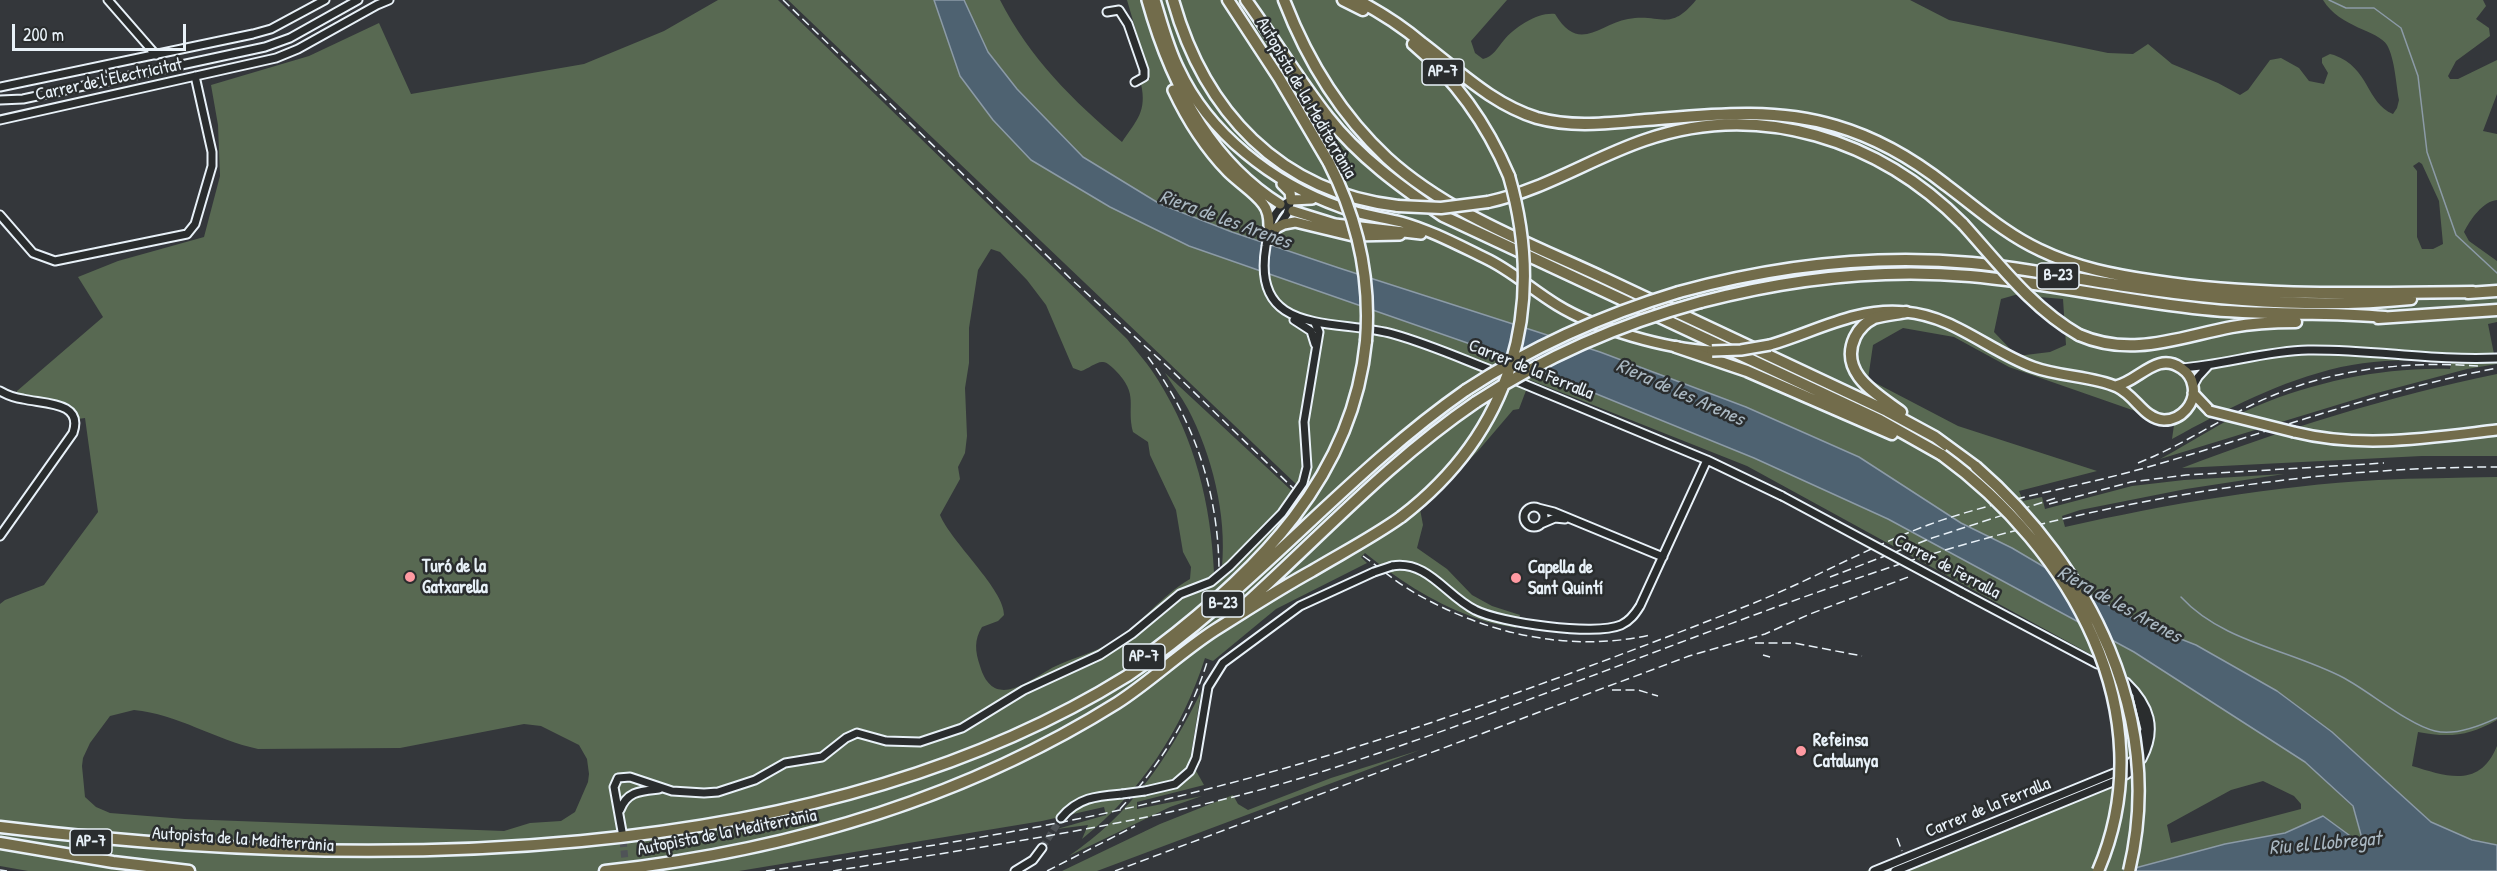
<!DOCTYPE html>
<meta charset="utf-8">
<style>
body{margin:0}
#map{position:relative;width:2497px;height:871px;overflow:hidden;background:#34373b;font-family:"Patrick Hand",sans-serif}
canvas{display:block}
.scale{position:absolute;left:12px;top:24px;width:174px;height:27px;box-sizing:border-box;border:3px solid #e8f1f8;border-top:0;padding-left:8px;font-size:18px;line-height:21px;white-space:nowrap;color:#e8f1f8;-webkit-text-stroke:4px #2a2d2e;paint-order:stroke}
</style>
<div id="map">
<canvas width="2497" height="871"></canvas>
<div class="scale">200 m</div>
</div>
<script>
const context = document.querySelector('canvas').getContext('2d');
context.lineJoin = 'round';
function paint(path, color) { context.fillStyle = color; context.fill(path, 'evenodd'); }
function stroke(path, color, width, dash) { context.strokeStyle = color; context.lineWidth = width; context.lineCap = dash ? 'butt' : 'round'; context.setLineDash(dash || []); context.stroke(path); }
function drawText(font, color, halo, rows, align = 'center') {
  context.font = font + ' "Patrick Hand",sans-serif'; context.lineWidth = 5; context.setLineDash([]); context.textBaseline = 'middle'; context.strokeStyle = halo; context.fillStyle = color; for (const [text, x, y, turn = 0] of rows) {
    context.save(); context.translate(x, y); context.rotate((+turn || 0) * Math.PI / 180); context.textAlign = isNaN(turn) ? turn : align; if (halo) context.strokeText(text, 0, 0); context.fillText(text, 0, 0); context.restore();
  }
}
paint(new Path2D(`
 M718,0H778L1127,339C1137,352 1149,365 1158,380C1195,439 1211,504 1214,573L1222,567C1227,515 1212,455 1188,409C1181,396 1172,385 1165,373L1292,491L1297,485L788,0H934L960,76L993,120L1032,160L1110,207L1189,246L1476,346L1572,384L1754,458L1888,519L2134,652L2305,762L2353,807L2364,847L2323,816L2285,833L2225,844L2124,871H1866L2113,771C2114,742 2111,676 2092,655L1747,466L1530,380L1519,409L1513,410L1478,451L1420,509L1423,525L1417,548L1447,569L1472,595L1492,606L1520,615L1516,628C1501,625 1484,622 1470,616C1432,602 1396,578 1365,553L1361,557L1367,563L1276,609L1213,661L1205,658C1182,730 1141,792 1082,839L1088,825L1057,829L1106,815L1104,807L1042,821L739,871H28L0,866V604L5,600L44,585L98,512L85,418L70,420L63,411L16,403L17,391L103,317L78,277L118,261L204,237L220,176L218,125L211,85L309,56L379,23L411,94L584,64L664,31ZM991,249L1000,252L1027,280L1046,305L1073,368L1081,371C1088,369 1097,361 1103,362C1107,362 1112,367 1115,370C1140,395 1126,405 1133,432L1148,442L1150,455L1176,510L1183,552L1191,567L1190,579C1161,596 1141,624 1112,642C1091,655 1065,659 1045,672C1020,687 992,706 980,666C975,651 974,640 982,627L998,621L1004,615C1005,590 951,542 940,515L960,479L958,467L965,453L967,436L965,388L969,363V328L978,270ZM134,710C177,714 216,740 258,749L400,748L524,724L541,726L579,745L587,759L589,774L588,782L575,812L561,821L530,823L504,831L185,819L110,813L96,807L85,797L82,766L83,758L90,743L110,716ZM2263,781L2294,796L2301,804V809L2171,843L2167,825L2231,790Z
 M964,0H1000C1029,57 1073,101 1122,142C1137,120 1147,111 1141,84L1150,79L1127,0H1507L1471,41L1475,53L1483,59C1494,56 1497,48 1504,40C1515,27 1538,12 1555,14C1579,54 1599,24 1628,19C1661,13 1669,33 1696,0H1910L1949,20L2108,53L2133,54L2148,44L2172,64L2218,83L2240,95L2248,90L2270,60L2281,58L2299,68L2309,81L2324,84L2328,73L2322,63V58L2330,54L2334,55C2370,68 2366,103 2393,114L2397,108L2399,100C2396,85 2395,59 2387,45C2378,30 2340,28 2323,0H2483L2486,6L2476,19L2489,28L2490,36L2456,61L2448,76L2450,79H2458L2497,60V94L2483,131L2497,134V200C2483,201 2470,220 2464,232L2469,241L2497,261V322L2488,324L2494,354L2497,355V364L2467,369L2373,394L2160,459C2192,442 2224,420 2257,406C2317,381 2385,367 2450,369L2452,360C2415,360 2377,359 2341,367C2280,381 2227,409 2172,439L2174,425C2160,427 2148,424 2138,412L2009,367L1954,337L1903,328L1873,345L1868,379L1958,426L2097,471L2019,491L2023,501L2042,497L2045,509L2132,486L2184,480L2284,474L2186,489L2080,510L2062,516L2065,527C2168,504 2272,486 2378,480C2417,478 2457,478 2497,477V720C2469,736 2449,738 2418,732L2412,766C2448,777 2480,788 2497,746V845L2472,840L2431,822L2332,732L2277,691L2196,645L2150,627L2112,607L2012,548L1961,523L1859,457L1746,407L1600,352L1339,268L1232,232L1160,204L1083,157L1017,89L988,52ZM2419,162L2422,164L2439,201L2443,244L2433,249H2422L2417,237V171L2413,166ZM2015,295L2063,299L2066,345L2050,352L2017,356L1994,332L2001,299Z
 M2497,374V456H2422L2182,468C2284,429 2390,396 2497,374Z
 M1201,692L1190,760L1204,785L1137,802V809L1202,796L1170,807L1069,856C1130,815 1169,757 1201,692Z
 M1420,750L1097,871H1062L1160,824L1233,795L1238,804L1248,810L1331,778Z`), '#586952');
const water = new Path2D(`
 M934,0H964L988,52L1017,89L1083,157L1160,204L1232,232L1339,268L1600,352L1746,407L1859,457L1961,523L2012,548L2112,607L2150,627L2196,645L2277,691L2332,732L2431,822L2472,840L2497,845V871H2124L2225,844L2285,833L2323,816L2364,846L2353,806L2305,762L2134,652L1888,519L1754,458L1572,384L1476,346L1189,246L1110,207L1031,160L993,120L960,76Z`);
paint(water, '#4e6271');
stroke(water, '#8c9ba7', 1.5);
stroke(new Path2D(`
 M2329,0L2346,8H2374L2401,28L2418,76L2427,152L2456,235L2497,273
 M2181,597C2222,642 2291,650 2344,678C2370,692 2409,725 2435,731C2454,736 2480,726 2497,718`), '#8c9ba7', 1.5);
stroke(new Path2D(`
 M623,840L626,871
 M1042,848L1061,818`), '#4f5357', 7, [7, 3.5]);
const minor = new Path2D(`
 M108,0L156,55
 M1107,12L1119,10L1128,24L1144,70V77L1135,82
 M0,87L253,34L271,29L325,0
 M0,100L23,99L265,47L290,38L358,0
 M0,120L276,58L298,49L377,5L389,0
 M1291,200C1272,210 1269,226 1266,246C1250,338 1337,318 1393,334C1429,344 1462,359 1496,372
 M0,215L33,253L55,261L187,234L195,224L212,166V152L195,76
 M1268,242L1287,214L1291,200
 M1294,320L1311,331L1315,344
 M2181,368C2224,365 2264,351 2308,350C2371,349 2434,361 2497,358
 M1512,379L1707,460L1782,496
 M2193,386L2198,377L2209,365
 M0,391C7,395 15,398 23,399C43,404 84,401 73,433L0,536
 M1524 517a10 10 0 1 1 20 0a10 10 0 1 1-20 0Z
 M1538,508L1554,512L1663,557
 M1541,524L1555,518L1565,519
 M1392,566C1428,560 1446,596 1475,610C1500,623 1595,636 1621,625C1630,621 1635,614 1640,606L1707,460
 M1961,592L2097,664
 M2126,682C2150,705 2158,729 2142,759
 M2137,697L2145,729L2141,747
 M2126,767L2132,761
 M2126,775L2133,770
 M1145,791L1175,784L1190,771L1196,758L1208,687L1223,663L1300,606L1374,572
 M620,810C627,791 641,791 659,789
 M1061,818C1078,797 1098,796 1122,794
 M623,837L614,787L618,778L630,777L672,791L704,793L718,792L755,780L785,763L822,757L846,738L857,733L886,741L920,742L962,728L1024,690L1100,655L1132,634L1180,594L1211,582L1230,566L1282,513L1303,483L1307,467L1304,422L1319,332L1315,323
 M1015,871L1033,860L1042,848
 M1874,871L2114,773
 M1895,871L2113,782`);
const major = new Path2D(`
 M1147,0C1169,79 1208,159 1280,204
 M1155,0C1162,23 1168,47 1179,69C1209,134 1273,183 1340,207C1360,215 1381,217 1401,222C1430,230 1458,245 1485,258C1511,270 1532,290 1557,305C1596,329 1666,349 1712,351
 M1173,90C1187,120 1205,148 1228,172C1239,183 1254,192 1263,204C1268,210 1269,218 1269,226
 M1282,184L1290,192L1291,200L1312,199
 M1293,211L1335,224L1421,234
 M1276,228L1284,224L1295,222L1353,236L1400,235
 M1770,345C1815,332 1856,307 1905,312C1954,316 1989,351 2033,367C2060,377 2093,376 2117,387C2136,396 2144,419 2164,420C2182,420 2196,403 2193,386C2192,379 2187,372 2181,368C2157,351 2139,381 2116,386
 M2193,393L2210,411
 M2294,432C2362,449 2428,438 2497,430`);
const highway = new Path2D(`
 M1173,0C1204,111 1279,192 1398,206
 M1228,0L1279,78L1329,163
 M1246,0C1274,39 1299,80 1328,117C1359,157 1401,187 1443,216L1880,420L1942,455
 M1284,0C1307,60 1340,114 1387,158C1447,213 1531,244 1604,278C1699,322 1793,367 1887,411L1935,437L1976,467
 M1343,0L1363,10
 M1357,0C1380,12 1402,26 1422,43C1459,71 1492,104 1537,118C1573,128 1609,123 1645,120C1709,115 1773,107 1836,126C1877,138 1913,159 1946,185C1977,208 2005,234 2040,250C2077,268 2115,275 2155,281C2261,297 2367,293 2473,292
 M1413,44C1456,80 1487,124 1509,176
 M1488,202C1544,190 1592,158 1645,140C1760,100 1880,140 1963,224
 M1679,292C1774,266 1873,254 1972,263C2032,269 2092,282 2152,290C2237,302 2325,308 2411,299
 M2468,293L2497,291
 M1701,302C1789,279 1879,268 1970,276C2048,283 2125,301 2203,309C2264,316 2325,311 2385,317
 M2378,318L2497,310
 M2079,335C2132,358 2179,337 2232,327C2253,323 2275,322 2296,322
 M1676,347L1747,371L1892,434
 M1901,412C1877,394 1838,373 1855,337C1859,329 1866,322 1874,318C1885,315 1896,314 1906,312
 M1238,611C1317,540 1388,462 1476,402
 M1154,650C1257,572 1353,477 1366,341
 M0,827C360,871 814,871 1127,676C1252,592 1343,476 1466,390
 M0,843L113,862L189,871
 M605,871C786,851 962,800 1117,703C1151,681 1181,652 1215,630C1247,610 1279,589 1312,571C1342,553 1373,537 1401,517`);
stroke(minor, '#e8f1f8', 11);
stroke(major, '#e8f1f8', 14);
stroke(highway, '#e8f1f8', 15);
stroke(minor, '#2a2d2e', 7);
stroke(major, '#726c4b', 9);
stroke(highway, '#726c4b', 10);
stroke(new Path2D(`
 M783,0L1071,279L1169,368L1294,489
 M1148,357C1194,420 1218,491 1219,569
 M2138,463C2186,444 2227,414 2274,395C2338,368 2410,361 2478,366
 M2049,504L2131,482L2186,475L2384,463
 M1363,556C1380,568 1397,583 1415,593C1486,634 1570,653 1650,635
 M1830,577L1932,538L2056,498
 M1755,643H1794L1862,656
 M1763,655L1770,657
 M1612,690H1638L1658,696
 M1120,809C1160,765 1191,716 1208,659
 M1897,838L1902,851
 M0,870L7,871
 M766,871C853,858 940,845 1026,829C1163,804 1299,767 1430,723C1539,686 1648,645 1754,603C1813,579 1869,547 1928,525C1999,499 2075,488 2148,467C2264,434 2378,391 2497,368
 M833,871C998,844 1164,822 1324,771C1513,711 1696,632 1885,569C2077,505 2295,467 2497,467
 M1047,871L1135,826
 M1115,871L1689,656L1765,634L1810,614L1911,576`), '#e8f1f8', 1.5, [9, 4.5]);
const minorBridge = new Path2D(`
 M1782,496L1961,592
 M1374,572L1392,566
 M1122,794L1145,791`);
const majorBridge = new Path2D(`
 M1712,351L1741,350L1770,345
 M2210,411L2294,432`);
const highwayBridge = new Path2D(`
 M1329,163C1358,220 1371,278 1366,341
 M1398,206L1441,208L1488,202
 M1963,224C1999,264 2032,308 2079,335
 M1466,390C1533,346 1603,315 1679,292
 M1476,402C1546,356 1620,324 1701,302
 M1942,455C2070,548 2166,713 2098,871
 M1976,467C2090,566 2166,718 2129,871
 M1401,517C1512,432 1547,308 1509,176`);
stroke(minorBridge, '#e8f1f8', 11, []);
stroke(majorBridge, '#e8f1f8', 14, []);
stroke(highwayBridge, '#e8f1f8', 15, []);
stroke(minorBridge, '#2a2d2e', 7);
stroke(majorBridge, '#726c4b', 9);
stroke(highwayBridge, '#726c4b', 10);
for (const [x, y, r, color] of [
 [410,577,6,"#ff9aa2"],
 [1516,578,6,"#ff9aa2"],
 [1801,751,6,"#ff9aa2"]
]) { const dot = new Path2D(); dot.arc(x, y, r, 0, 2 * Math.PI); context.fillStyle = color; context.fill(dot); stroke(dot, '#2a2d2e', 2); }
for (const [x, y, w] of [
 [1443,72,42],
 [2058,276,42],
 [1223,604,42],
 [1144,657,42],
 [91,842,42]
]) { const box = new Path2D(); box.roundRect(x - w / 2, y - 13, w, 26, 4.5); context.fillStyle = '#2a2d2e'; context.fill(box); stroke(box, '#e8f1f8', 1.5); }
drawText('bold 16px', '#e8f1f8', null, [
 ["AP-7",1443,72],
 ["B-23",2058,276],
 ["B-23",1223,604],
 ["AP-7",1144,657],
 ["AP-7",91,842]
]);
drawText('18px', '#e8f1f8', '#2a2d2e', [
 ["Carrer de l'Electricitat",109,80,-12],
 ["Autopista de la Mediterrània",1306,98,60],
 ["Carrer de la Ferralla",1531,370,22],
 ["Carrer de Ferralla",1947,567,28],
 ["Carrer de la Ferralla",1988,808,-22],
 ["Autopista de la Mediterrània",727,833,-11],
 ["Autopista de la Mediterrània",243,840,4]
]);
drawText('bold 18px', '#e8f1f8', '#2a2d2e', [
 ["Turó de la",422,567],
 ["Gatxarella",422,588],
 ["Capella de",1528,568],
 ["Sant Quintí",1528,589],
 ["Refeinsa",1813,741],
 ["Catalunya",1813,762]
], 'left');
drawText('italic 20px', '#aab8c2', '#2a2d2e', [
 ["Riera de les Arenes",1225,220,20],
 ["Riera de les Arenes",1680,393,24],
 ["Riera de les Arenes",2119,605,29],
 ["Riu el Llobregat",2325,844,-5]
]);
</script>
